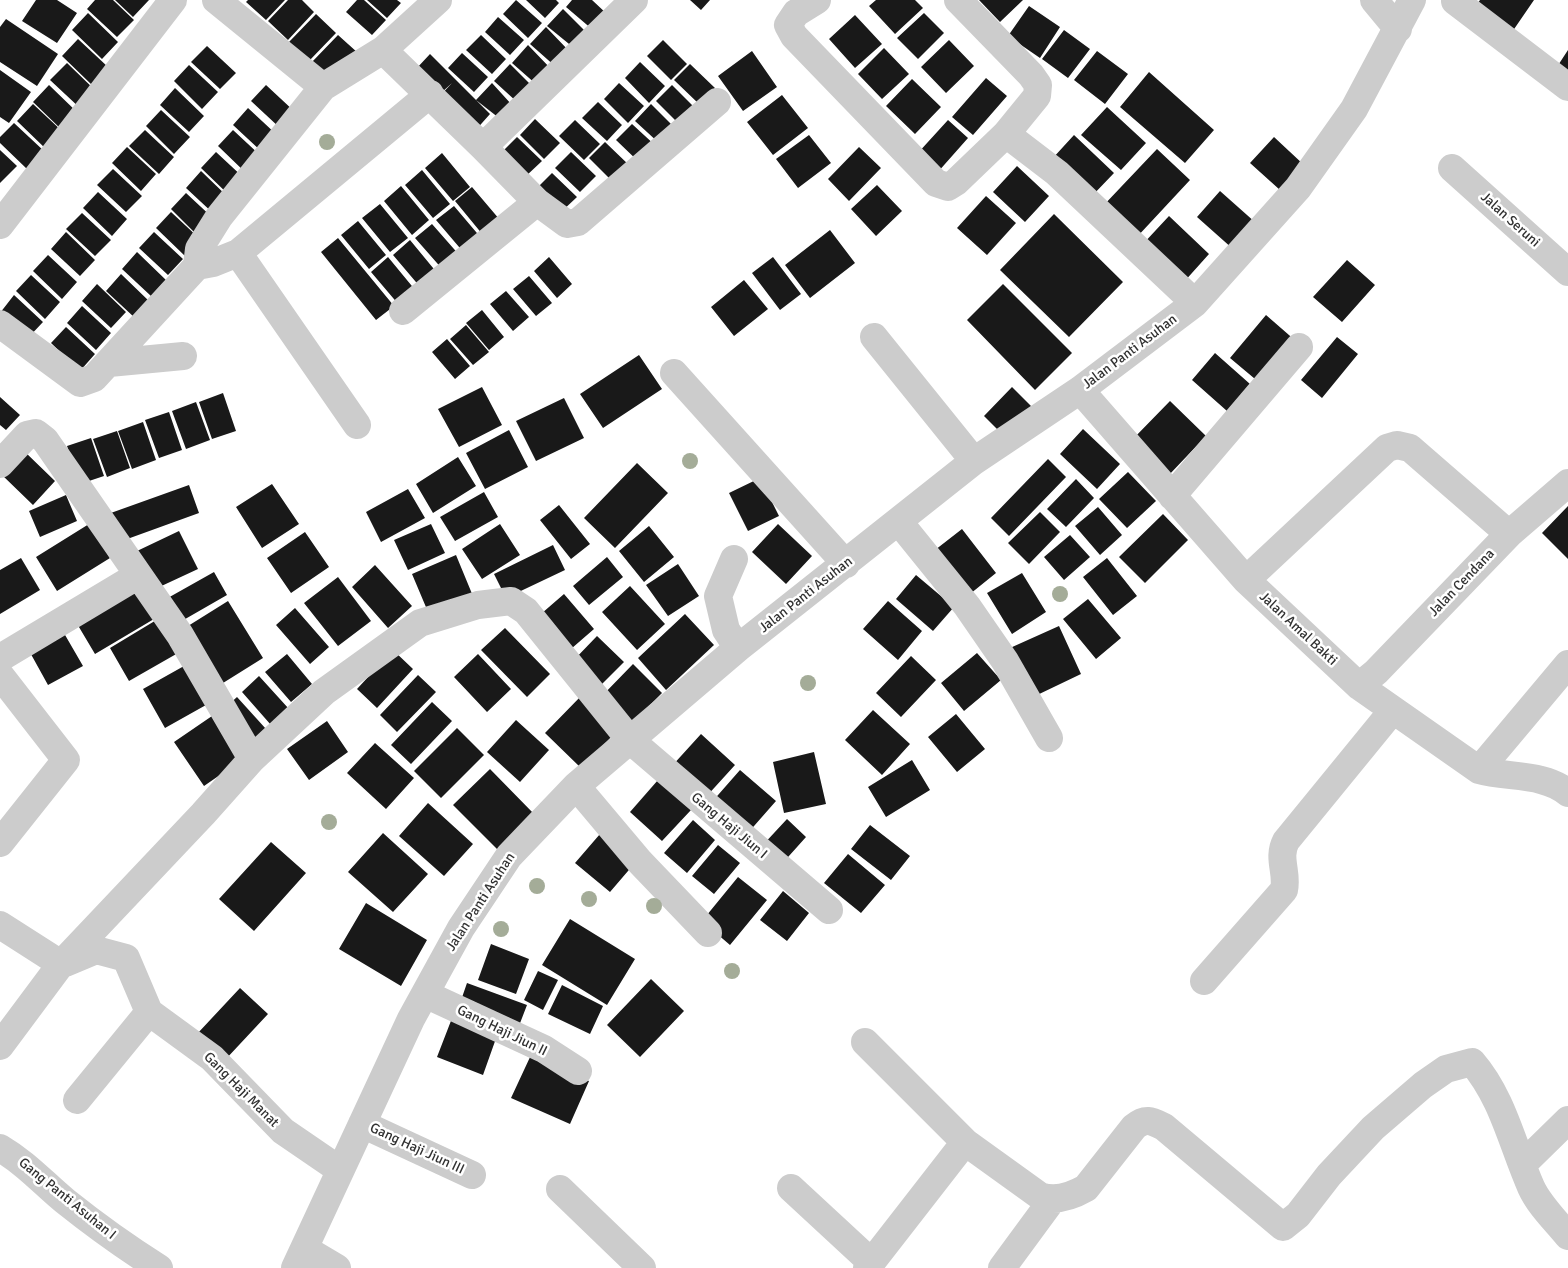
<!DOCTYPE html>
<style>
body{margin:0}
canvas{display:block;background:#fff}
</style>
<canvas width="1568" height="1268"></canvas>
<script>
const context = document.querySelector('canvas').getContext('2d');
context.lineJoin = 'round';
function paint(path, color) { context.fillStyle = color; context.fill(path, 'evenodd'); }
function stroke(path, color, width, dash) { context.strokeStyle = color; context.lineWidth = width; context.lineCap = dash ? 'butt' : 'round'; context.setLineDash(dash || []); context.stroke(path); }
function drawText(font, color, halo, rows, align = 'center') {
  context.font = font + ' Signika,sans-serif'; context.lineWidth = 5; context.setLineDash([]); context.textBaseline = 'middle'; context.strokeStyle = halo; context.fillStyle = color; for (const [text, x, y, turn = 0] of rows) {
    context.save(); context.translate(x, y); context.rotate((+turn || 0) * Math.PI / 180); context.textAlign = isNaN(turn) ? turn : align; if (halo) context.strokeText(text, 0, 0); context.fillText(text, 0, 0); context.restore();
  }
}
paint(new Path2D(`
 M36,0H57L77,13L57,43L22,21Z
 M95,0H113L134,20L117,37L87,9Z
 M115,0H149L133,17Z
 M248,0H285L266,20L246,2Z
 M288,0H302L314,12L288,40L268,21Z
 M357,0H364L386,20L372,35L346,12Z
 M367,0H397L401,3L387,18Z
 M516,0L542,23L528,38L503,14Z
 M526,0H556L559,3L545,18Z
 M572,0H592L607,14L593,30L566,7Z
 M690,0H710L701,10Z
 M876,0H915L923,8L895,34L869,6Z
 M979,0H1023L1000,22Z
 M1480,0H1534L1510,35L1473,10Z
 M1029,6L1060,27L1040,58L1008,36Z
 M563,9L587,33L574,48L547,26Z
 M88,13L118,42L102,59L72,30Z
 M924,13L944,33L918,59L897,38Z
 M316,14L336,33L309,61L289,42Z
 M855,15L882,44L855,68L829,39Z
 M498,17L524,40L510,55L485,32Z
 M6,19L58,54L37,86L0,62V27Z
 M546,27L570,52L556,67L530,44Z
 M1064,30L1090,49L1068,78L1042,59Z
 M338,35L358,53L331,82L311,63Z
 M481,35L506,59L492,74L466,50Z
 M78,39L108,67L92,85L62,56Z
 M663,40L687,64L671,80L647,56Z
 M949,40L974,66L946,93L921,67Z
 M528,45L553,71L537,85L512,63Z
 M207,46L236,73L220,89L191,62Z
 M884,48L909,74L882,99L858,74Z
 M1568,50V83L1553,73Z
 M752,51L777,87L743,111L718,76Z
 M1097,51L1128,74L1105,104L1074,80Z
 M462,53L488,77L474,92L448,68Z
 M430,54L490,114L474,132L438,98L452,83L441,93L416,69Z
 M640,62L665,86L649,103L625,78Z
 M67,63L97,92L81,109L50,80Z
 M510,64L533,87L517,102L494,81Z
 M690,64L715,88L699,104L674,80Z
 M189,65L218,92L202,109L174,81Z
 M0,70L31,92L9,123L0,117Z
 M1149,72L1214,130L1185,163L1120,107Z
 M986,78L1007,96L973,135L952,117Z
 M912,79L941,107L915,134L886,106Z
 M492,83L512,105L499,118L476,100Z
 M619,83L644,106L628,123L604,99Z
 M49,85L79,114L63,131L33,102Z
 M266,85L295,112L280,128L251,101Z
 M672,85L696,109L680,125L656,101Z
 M175,88L204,116L189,132L160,105Z
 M782,95L808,128L773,155L747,122Z
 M598,102L622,125L607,141L582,118Z
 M33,104L63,132L47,150L17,121Z
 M651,104L675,128L660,144L635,121Z
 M1107,107L1146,143L1121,170L1081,135Z
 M248,108L277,135L262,152L233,125Z
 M161,110L190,137L174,154L146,126Z
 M535,119L560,143L544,159L520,135Z
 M575,120L600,144L584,160L559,136Z
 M948,120L968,138L937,173L917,154Z
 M14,123L44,151L27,169L0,143V137Z
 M632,124L657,147L641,164L616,140Z
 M145,130L174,157L159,174L129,146Z
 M233,130L262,157L247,174L218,146Z
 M809,135L831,163L798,188L776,159Z
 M1074,135L1114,173L1091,197L1052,159Z
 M517,137L542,161L525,177L501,153Z
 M1274,137L1304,165L1280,190L1250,163Z
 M605,142L630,166L614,183L589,158Z
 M127,147L156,174L141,191L112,163Z
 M859,147L881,168L849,201L828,179Z
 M1157,149L1190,180L1136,238L1102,207Z
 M0,150L17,166L0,183Z
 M216,152L245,179L230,196L201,168Z
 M571,152L596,176L580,192L555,168Z
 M442,153L470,187L453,201L425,168Z
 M1017,166L1049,196L1025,222L993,192Z
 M113,169L142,196L126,212L97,185Z
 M422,170L450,204L433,218L405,185Z
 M201,171L230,199L215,215L186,188Z
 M552,173L577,197L560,213L536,189Z
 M877,185L902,211L876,236L851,209Z
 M401,186L429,220L412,235L384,201Z
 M472,187L500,220L483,235L455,201Z
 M1220,191L1256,223L1233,249L1197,217Z
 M98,192L127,219L112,236L83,208Z
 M186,193L215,220L199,237L171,209Z
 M986,196L1016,223L987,255L957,228Z
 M380,204L408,238L390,252L362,218Z
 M454,206L482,239L465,254L436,220Z
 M171,212L200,239L185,256L156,228Z
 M82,213L111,240L95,256L66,229Z
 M1054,214L1123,282L1069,337L1000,270Z
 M1169,216L1209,254L1183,283L1142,245Z
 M358,221L386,255L369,269L341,235Z
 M432,224L461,257L444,271L415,238Z
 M830,230L855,263L810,298L785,265Z
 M66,232L95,260L80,276L51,249Z
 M154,232L183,259L168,275L139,248Z
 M338,238L394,306L376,320L321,252Z
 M410,240L438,274L421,288L393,255Z
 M137,252L166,280L151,296L122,269Z
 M48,255L77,282L62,299L33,271Z
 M388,257L416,291L399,305L371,272Z
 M549,257L572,284L557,298L534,271Z
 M773,257L801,294L780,310L752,273Z
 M1347,260L1375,285L1342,322L1313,297Z
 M121,274L150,302L135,318L106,291Z
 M31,275L60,302L45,319L16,291Z
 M529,276L552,303L536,316L513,289Z
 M744,280L768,309L734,336L711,307Z
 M97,284L126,312L111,328L82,301Z
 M1003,284L1072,353L1035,390L967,320Z
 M506,291L529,317L513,331L490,304Z
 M14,295L43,322L27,339L0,313Z
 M82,306L111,333L96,350L67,323Z
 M482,310L504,337L489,350L466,323Z
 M1266,315L1297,342L1261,384L1230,358Z
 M466,325L489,352L473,365L450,339Z
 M66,327L95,354L80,371L51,343Z
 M1337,337L1358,354L1322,398L1301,380Z
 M447,339L470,366L455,379L432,352Z
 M1215,353L1250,384L1227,411L1192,380Z
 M639,355L662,389L603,428L580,394Z
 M482,387L502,425L459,447L438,409Z
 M1012,387L1032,407L1004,436L984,416Z
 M223,393L236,431L212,439L199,402Z
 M0,397L20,415L6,430L0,425Z
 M564,398L584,438L536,461L516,421Z
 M1170,401L1206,436L1168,476L1131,441Z
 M196,402L210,440L186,449L172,411Z
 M169,412L182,450L159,458L145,420Z
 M143,422L156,460L132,469L118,431Z
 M1083,429L1120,464L1097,489L1060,454Z
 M509,430L528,467L485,489L466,453Z
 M117,431L130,468L107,477L93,439Z
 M91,438L104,476L80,484L67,446Z
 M24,451L55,481L33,505L2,475Z
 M458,457L476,486L433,513L416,484Z
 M1048,459L1066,477L1009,536L991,518Z
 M637,463L668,493L615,548L584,518Z
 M1128,472L1156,501L1127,528L1099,499Z
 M760,478L779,516L748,531L729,493Z
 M1076,479L1094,498L1066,527L1047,509Z
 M272,484L299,524L262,548L236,507Z
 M189,485L199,513L119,542L108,514Z
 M408,489L425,518L381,542L366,512Z
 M484,492L498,517L455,541L440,517Z
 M66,495L77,521L40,537L29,511Z
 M559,505L590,544L571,559L540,520Z
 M1568,506V559L1542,533Z
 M1098,507L1122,535L1100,555L1075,526Z
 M1040,512L1060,532L1029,564L1008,543Z
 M1163,514L1188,540L1145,583L1119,557Z
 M89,524L110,558L57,591L36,557Z
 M431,524L445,553L408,570L394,540Z
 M500,524L520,555L482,579L462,549Z
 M778,524L812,556L786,584L752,552Z
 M649,526L674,557L644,582L619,551Z
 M962,529L996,573L970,594L935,550Z
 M179,531L198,569L155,589L137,551Z
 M305,532L329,567L291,593L267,558Z
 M1070,535L1090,557L1064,580L1044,557Z
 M553,545L565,570L506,598L494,574Z
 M456,555L475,601L431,619L412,574Z
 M607,557L623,577L589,605L573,586Z
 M21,558L40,590L0,614V570Z
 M1107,558L1137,596L1113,615L1083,577Z
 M678,564L699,596L668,616L646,585Z
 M375,565L412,606L388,628L352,587Z
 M214,572L227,595L180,622L166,599Z
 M1022,573L1046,612L1012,634L987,593Z
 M916,575L954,607L933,631L896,599Z
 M338,577L371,621L338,646L304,603Z
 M132,582L154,619L95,654L73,617Z
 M630,586L665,624L637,650L602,612Z
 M564,594L594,629L564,655L534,620Z
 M1088,599L1121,638L1096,659L1063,619Z
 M228,601L263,658L223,683L188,626Z
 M888,601L922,631L898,660L863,629Z
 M295,608L329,647L310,664L276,625Z
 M685,614L714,645L666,690L638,658Z
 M158,619L178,653L129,681L110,648Z
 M1059,626L1081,674L1033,697L1010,648Z
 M61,628L83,666L48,685L27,647Z
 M505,628L550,674L527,697L481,650Z
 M597,636L624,662L598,688L571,663Z
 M393,650L413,669L377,708L357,689Z
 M977,653L1001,680L964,711L941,683Z
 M287,654L312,684L291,702L265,672Z
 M478,654L511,689L487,712L454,677Z
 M911,656L936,680L901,717L876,693Z
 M633,664L662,693L629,726L600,698Z
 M184,666L206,705L165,728L143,689Z
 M418,675L436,692L397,732L380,715Z
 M259,676L289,709L271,725L242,692Z
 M582,695L618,730L581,768L545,733Z
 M237,697L266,729L253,741L224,709Z
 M432,702L452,721L411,764L391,745Z
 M873,710L910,744L882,775L845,740Z
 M956,714L985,749L957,772L928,737Z
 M212,716L243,759L204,786L174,742Z
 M516,720L549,750L520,782L487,752Z
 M327,721L348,752L309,780L287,749Z
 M457,728L484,755L441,798L414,771Z
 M701,734L735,765L705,798L671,767Z
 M375,743L414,778L386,809L347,773Z
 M814,752L826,804L784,813L773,762Z
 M912,760L930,790L886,817L868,787Z
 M490,769L535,815L499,851L453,805Z
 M740,770L776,801L747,834L711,803Z
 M658,780L691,810L662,841L630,812Z
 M428,803L473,844L444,876L399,836Z
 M787,819L806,837L780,866L761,847Z
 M693,820L715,840L687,873L664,853Z
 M870,825L910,856L891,880L851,849Z
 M383,833L428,874L393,912L348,872Z
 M600,834L634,864L610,892L575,863Z
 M271,842L306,873L254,931L219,899Z
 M718,845L740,863L714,894L692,876Z
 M848,854L885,885L861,913L824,883Z
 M738,877L767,900L730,945L702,921Z
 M783,891L809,913L787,941L760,920Z
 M366,903L427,940L401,986L339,949Z
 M570,919L635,959L607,1005L542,965Z
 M491,944L529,959L516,994L478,980Z
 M538,971L558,980L543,1010L524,1000Z
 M651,979L684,1011L640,1057L607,1025Z
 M467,983L527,1005L517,1031L458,1009Z
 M562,985L603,1006L590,1034L548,1014Z
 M240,988L268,1014L225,1060L197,1034Z
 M454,1013L499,1030L483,1075L437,1057Z
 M531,1055L589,1081L570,1124L511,1098Z`), '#191919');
stroke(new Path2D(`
 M216,0L323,87L383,50L483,147L537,202L567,224L578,222L717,102
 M817,0L796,13L788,25L794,36L936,183L948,187L956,182L1006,134L1037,96L1038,85L1031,75L958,0
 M1374,0L1398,29
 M1455,1L1568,87
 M383,50L438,0
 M1006,134L1057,173L1195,303
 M483,147L634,0
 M1452,168L1568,272
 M0,225L173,0
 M238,253L357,425
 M197,266L213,263L238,253L430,94
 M403,311L537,202
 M0,324L80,383L94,378L197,266L199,249L219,217L323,87
 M874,337L974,461
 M109,363L183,356
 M674,373L846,564
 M1080,390L1246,580L1359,686L1479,770C1507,778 1545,773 1568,793
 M0,464L27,435L36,433L45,440L180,635L252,759
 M1172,496L1299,347
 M899,522L967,606L1005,661L1049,738
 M734,559L718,596L726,630L738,648
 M1246,580L1387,448L1397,445L1410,448L1509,534
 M0,658L137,576
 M0,675L66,760L0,843
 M1359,686L1376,672L1509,534L1568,483
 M1479,770L1568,664
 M576,786L640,862L708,933
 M0,925L61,964
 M65,963L96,950L126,958L149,1012L212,1058L283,1131L340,1170
 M1204,981L1284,890C1288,873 1277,858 1286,841L1393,710
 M425,994L544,1049L578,1071
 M865,1042L965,1142L1040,1196C1056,1202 1072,1196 1086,1188L1134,1127C1146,1117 1152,1121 1164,1127L1283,1227L1298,1215L1329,1175L1373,1128L1423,1085L1446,1069L1472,1062C1503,1098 1512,1144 1531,1187C1539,1205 1555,1220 1568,1236
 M0,1046L61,964L203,814L252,759L324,692L420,623L478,605L511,601L526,611L630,740L829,910
 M77,1100L149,1012
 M362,1124L472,1175
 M0,1148C27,1164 42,1182 65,1201C95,1225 127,1248 159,1268
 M1523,1164L1568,1120
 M791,1188L871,1262
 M560,1189L642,1268
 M305,1249L337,1268
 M295,1268L411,1019L461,928L509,856L576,786L738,648L974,461L1080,390L1195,303L1298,188L1354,109L1412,0
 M867,1268L965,1142
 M1002,1268L1052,1200`), '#ccc', 28);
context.fillStyle = '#a4ac98';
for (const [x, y] of [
 [327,142],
 [690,461],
 [1060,594],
 [808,683],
 [329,822],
 [537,886],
 [589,899],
 [654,906],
 [501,929],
 [732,971]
]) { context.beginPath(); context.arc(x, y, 8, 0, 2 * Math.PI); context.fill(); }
drawText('14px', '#323232', '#fff', [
 ["Jalan Seruni",1510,220,42],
 ["Jalan Panti Asuhan",1130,352,-37],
 ["Jalan Cendana",1462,583,-46],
 ["Jalan Panti Asuhan",806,595,-38],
 ["Jalan Amal Bakti",1298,629,43],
 ["Gang Haji Jiun I",729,826,40],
 ["Jalan Panti Asuhan",481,902,-57],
 ["Gang Haji Jiun II",502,1031,26],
 ["Gang Haji Manat",241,1090,45],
 ["Gang Haji Jiun III",417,1149,25],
 ["Gang Panti Asuhan I",67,1199,39]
]);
</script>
